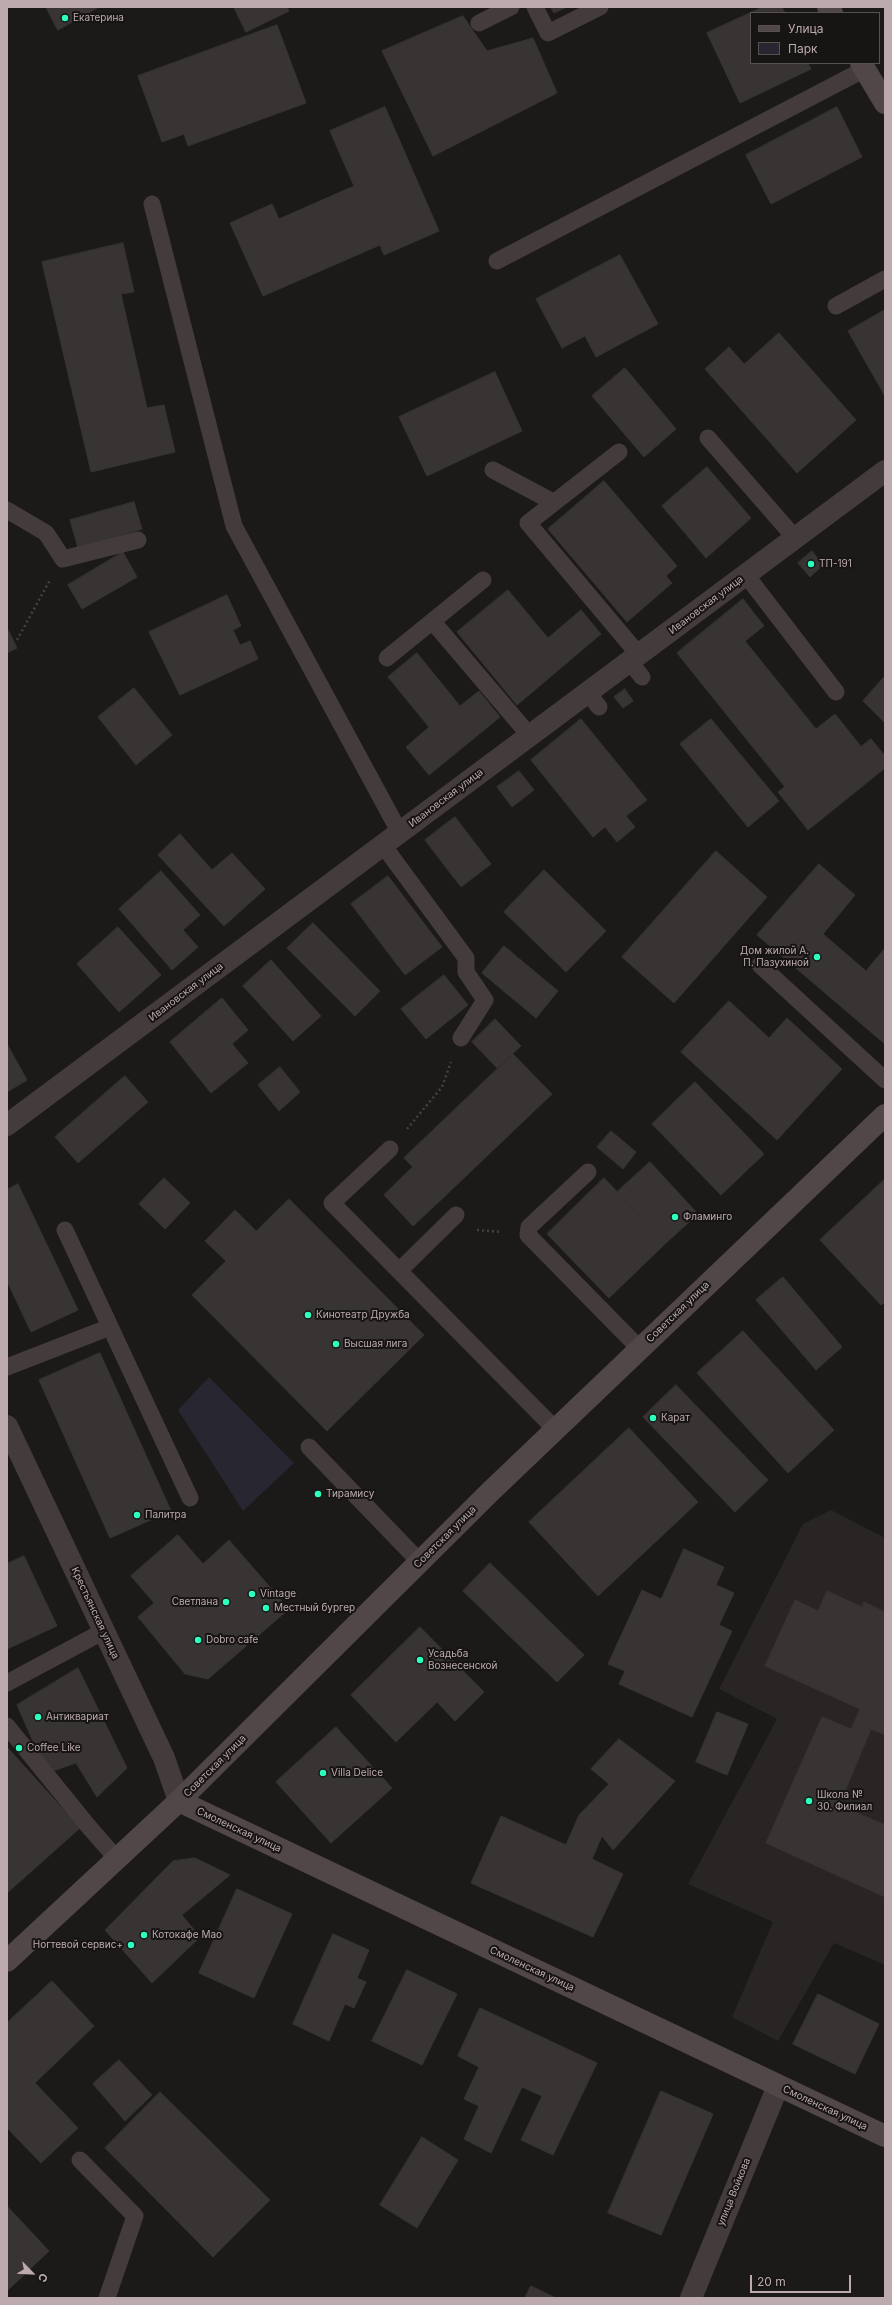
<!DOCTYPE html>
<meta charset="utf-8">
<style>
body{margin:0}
#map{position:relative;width:892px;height:2305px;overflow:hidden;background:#1c1919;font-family:Inter,sans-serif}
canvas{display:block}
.frame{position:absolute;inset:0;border:8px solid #bcaaaf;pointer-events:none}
.legend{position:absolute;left:750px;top:12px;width:130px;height:52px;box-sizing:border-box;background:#171414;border:1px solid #595052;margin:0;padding:5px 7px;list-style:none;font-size:12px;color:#bcaaaf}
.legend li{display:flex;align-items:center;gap:8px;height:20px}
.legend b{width:20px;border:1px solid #595052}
.north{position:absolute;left:12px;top:2253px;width:40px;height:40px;-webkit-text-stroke:3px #171414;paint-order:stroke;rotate:114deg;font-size:11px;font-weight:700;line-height:16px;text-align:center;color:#bcaaaf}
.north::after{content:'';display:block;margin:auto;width:14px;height:18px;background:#bcaaaf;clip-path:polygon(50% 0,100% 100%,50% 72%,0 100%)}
.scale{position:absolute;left:750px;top:2275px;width:101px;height:18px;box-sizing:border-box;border:2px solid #bcaaaf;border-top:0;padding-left:5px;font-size:12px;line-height:14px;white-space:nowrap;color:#bcaaaf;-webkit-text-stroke:3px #171414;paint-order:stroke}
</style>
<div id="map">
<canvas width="892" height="2305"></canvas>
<div class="frame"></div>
<ul class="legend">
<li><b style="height:5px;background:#514749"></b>Улица</li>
<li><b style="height:11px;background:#282631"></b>Парк</li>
</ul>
<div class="north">С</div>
<div class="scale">20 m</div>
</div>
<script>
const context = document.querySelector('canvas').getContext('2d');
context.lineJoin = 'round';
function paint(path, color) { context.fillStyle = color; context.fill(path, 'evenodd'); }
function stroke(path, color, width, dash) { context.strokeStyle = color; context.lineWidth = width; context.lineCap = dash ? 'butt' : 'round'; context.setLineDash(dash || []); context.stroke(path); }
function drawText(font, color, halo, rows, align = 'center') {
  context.font = font + ' Inter,sans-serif'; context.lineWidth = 4; context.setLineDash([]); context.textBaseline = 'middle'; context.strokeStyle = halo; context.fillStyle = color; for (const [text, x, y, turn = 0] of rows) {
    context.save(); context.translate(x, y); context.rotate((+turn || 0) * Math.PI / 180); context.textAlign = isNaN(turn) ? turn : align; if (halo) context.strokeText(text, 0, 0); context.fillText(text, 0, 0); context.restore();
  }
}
paint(new Path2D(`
 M831,1510L885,1538V1965L834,1943L778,2041L732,2017L773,1922L688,1884L777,1719L719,1689L803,1524Z`), '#292525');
paint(new Path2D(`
 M209,1377L294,1463L243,1511L178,1410Z`), '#282631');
const building = new Path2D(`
 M46,7H99L58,30Z
 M234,7H287L289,11L246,32Z
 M551,7H567L554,13Z
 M763,7H782L785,13H751V63H808L811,69L740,103L707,33Z
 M463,16L487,51L533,38L557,93L433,156L382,51Z
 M277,25L306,103L188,146L184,134L162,142L138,76Z
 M385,107L439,231L384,255L380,245L263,296L230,223L272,204L279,219L354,186L330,131Z
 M837,107L862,157L771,204L746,155Z
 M123,243L134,292L121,294L147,408L164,405L175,452L91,472L42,262Z
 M620,255L658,324L596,357L585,336L562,348L536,299Z
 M885,310V396L848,331Z
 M779,333L856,420L797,473L705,369L729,347L744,364Z
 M625,368L676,429L644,457L592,396Z
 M495,372L522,431L427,476L399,417Z
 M707,467L751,518L706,558L662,506Z
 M604,481L677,566L666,576L672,583L627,622L548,529Z
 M134,502L142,529L78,548L70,520Z
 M812,551L823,565L810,577L798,563Z
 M123,552L137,577L82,609L68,585Z
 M508,590L548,638L581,610L601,634L517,705L457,632Z
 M227,595L241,626L233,630L240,645L250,641L258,659L180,695L149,632Z
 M743,599L764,626L745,641L816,729L835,714L867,754L824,790L807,769L785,787L677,653Z
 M7,628L17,648L7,653Z
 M417,653L460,706L479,691L500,717L429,775L406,747L429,727L388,677Z
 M885,676V723L863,701Z
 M134,688L172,735L136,765L98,717Z
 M625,689L633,701L623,708L614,697Z
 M581,719L647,800L626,816L635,827L617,842L605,827L593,837L531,760Z
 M711,719L779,801L748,827L680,744Z
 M871,739L885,756V768L808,830L778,792L807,769L824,790L867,754L861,747Z
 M519,771L534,790L512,807L497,787Z
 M455,817L491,864L461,887L425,840Z
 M180,834L212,870L232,853L265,889L224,926L158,855Z
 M716,851L767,897L674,1003L622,957Z
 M819,864L855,895L823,934L866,971L885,948V1044L757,935Z
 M544,870L606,931L566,972L504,912Z
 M161,871L200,915L183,930L198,947L172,970L119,909Z
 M388,876L442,947L405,975L351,904Z
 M313,923L380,991L355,1016L287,948Z
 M118,927L161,975L119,1012L77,964Z
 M504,946L558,991L536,1018L482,973Z
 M271,960L321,1016L293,1041L243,986Z
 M444,975L468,1005L426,1039L401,1009Z
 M222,998L248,1030L232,1044L248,1063L211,1093L170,1042Z
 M729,1001L769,1038L787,1018L842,1069L777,1140L681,1052Z
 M495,1019L521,1046L497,1068L472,1042Z
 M7,1044L27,1080L7,1092Z
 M513,1054L552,1094L443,1198L404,1158Z
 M280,1067L300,1092L279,1111L258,1085Z
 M125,1076L148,1102L78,1163L55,1137Z
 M695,1082L764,1154L721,1195L652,1124Z
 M611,1131L636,1152L623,1169L597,1147Z
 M650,1162L698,1214L666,1243L617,1192Z
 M413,1167L443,1198L413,1226L384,1195Z
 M164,1178L190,1203L165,1229L139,1204Z
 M604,1178L666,1243L609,1298L547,1234Z
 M885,1179V1302L881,1305L820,1240Z
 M18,1184L78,1310L31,1332L7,1281V1190Z
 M289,1199L424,1335L327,1431L192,1295L226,1261L205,1241L235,1210L256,1231Z
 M783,1277L842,1347L816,1370L756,1300Z
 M743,1331L834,1430L788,1473L697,1373Z
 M100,1353L171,1511L110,1538L39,1380Z
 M676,1385L768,1480L735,1512L643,1417Z
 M629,1428L698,1502L598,1596L529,1522Z
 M178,1535L203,1564L229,1540L289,1609L208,1679L185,1674L138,1617L154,1603L131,1576Z
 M684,1549L724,1567L716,1585L734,1593L719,1625L732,1631L692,1717L619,1684L625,1671L608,1664L642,1590L661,1599Z
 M24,1556L57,1626L7,1649V1564Z
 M490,1563L584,1655L557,1682L463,1591Z
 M827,1591L862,1607L864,1602L885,1612V1735L871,1729L839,1805L885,1825V1897L766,1843L822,1717L851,1729L860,1709L765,1666L795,1600L818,1611Z
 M420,1627L484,1692L455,1721L437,1702L396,1742L351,1695Z
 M78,1668L127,1768L97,1797L76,1763L47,1773L17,1705Z
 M717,1712L748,1724L727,1775L696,1762Z
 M336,1727L392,1788L331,1843L276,1782Z
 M619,1739L675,1781L613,1850L602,1836L592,1859L623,1874L593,1937L471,1883L501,1816L566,1845L579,1815L609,1784L591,1769Z
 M7,1747L80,1828L7,1893Z
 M195,1858L230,1875L182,1915L200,1937L152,1983L105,1930L173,1861Z
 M237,1889L292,1914L254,1998L199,1973Z
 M333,1934L369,1950L357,1978L366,1982L354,2008L345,2004L329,2041L293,2024Z
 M407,1970L457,1994L422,2065L372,2041Z
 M52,1981L94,2026L35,2083L78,2128L41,2163L7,2128V2023Z
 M818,1994L879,2024L855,2074L793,2044Z
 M480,2008L597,2063L553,2155L521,2140L542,2096L522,2087L491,2153L464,2139L479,2106L464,2099L479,2067L458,2056Z
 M119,2060L152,2095L125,2121L93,2084Z
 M661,2091L713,2114L661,2235L608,2213Z
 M160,2092L270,2200L213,2257L105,2148Z
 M422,2137L458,2160L417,2228L380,2205Z
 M7,2206L49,2251L7,2291Z
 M531,2286L556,2298H525Z`);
paint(building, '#383434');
stroke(building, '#383333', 1);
stroke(new Path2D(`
 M17,640L50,580
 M407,1129L442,1087L451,1062
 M477,1230L502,1232`), '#483f42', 2.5, [2, 3]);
stroke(new Path2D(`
 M535,7L548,33L600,7
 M479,23L511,7
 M152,204L234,526L400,833
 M497,261L865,69
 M836,306L885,279
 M708,438L795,538
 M619,452L528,523L639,655
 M493,470L553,502
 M7,510L46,533L63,559L138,540
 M746,575L836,692
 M433,622L530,736
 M387,658L483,580
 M630,662L642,677
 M588,693L599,707
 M383,845L466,958V972L485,1000L461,1038
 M760,965L885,1080
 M390,1149L332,1203L556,1430
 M588,1172L529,1227L528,1235L640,1349
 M65,1230L190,1498
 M399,1271L456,1215
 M7,1367L110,1327
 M309,1447L420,1562
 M7,1683L104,1631
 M7,1726L89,1827L117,1859
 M80,2160L135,2216L107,2298`), '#433b3c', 17);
stroke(new Path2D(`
 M7,1125L885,471
 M7,1426L164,1758L179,1801
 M691,2298L778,2086`), '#433b3c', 22);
stroke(new Path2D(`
 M828,7L832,13
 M861,63L885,103
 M179,1801L885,2136
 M7,1961L179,1801L490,1492L885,1115`), '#514749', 22);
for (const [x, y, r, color] of [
 [65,18,4,"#2dffbf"],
 [811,564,4,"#2dffbf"],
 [817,957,4,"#2dffbf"],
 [675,1217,4,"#2dffbf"],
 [308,1315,4,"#2dffbf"],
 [336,1344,4,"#2dffbf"],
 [653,1418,4,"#2dffbf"],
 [318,1494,4,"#2dffbf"],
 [137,1515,4,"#2dffbf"],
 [252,1594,4,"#2dffbf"],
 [226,1602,4,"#2dffbf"],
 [266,1608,4,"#2dffbf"],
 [198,1640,4,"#2dffbf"],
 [420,1660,4,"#2dffbf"],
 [38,1717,4,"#2dffbf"],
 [19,1748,4,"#2dffbf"],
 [323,1773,4,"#2dffbf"],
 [809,1801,4,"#2dffbf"],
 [144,1935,4,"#2dffbf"],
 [131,1945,4,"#2dffbf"]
]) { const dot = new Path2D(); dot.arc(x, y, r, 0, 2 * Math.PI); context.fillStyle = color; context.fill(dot); stroke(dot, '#171414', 1.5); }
drawText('10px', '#bcaaaf', '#171414', [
 ["Екатерина",73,18],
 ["ТП-191",819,564],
 ["Дом жилой А.",809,951,"right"],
 ["П. Пазухиной",809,963,"right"],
 ["Фламинго",683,1217],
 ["Кинотеатр Дружба",316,1315],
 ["Высшая лига",344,1344],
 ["Карат",661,1418],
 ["Тирамису",326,1494],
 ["Палитра",145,1515],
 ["Vintage",260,1594],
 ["Светлана",218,1602,"right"],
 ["Местный бургер",274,1608],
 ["Dobro cafe",206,1640],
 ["Усадьба",428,1654],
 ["Вознесенской",428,1666],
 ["Антиквариат",46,1717],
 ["Coffee Like",27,1748],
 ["Villa Delice",331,1773],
 ["Школа №",817,1795],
 ["30. Филиал",817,1807],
 ["Котокафе Мао",152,1935],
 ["Ногтевой сервис+",123,1945,"right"]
], 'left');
drawText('10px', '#bcaaaf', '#171414', [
 ["Ивановская улица",706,605,-37],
 ["Ивановская улица",446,798,-37],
 ["Ивановская улица",186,992,-37],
 ["Советская улица",678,1312,-44],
 ["Советская улица",445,1537,-45],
 ["Крестьянская улица",95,1613,65],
 ["Советская улица",215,1766,-45],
 ["Смоленская улица",239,1830,25],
 ["Смоленская улица",532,1969,25],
 ["Смоленская улица",825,2108,25],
 ["улица Войкова",734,2192,-68]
]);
</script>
